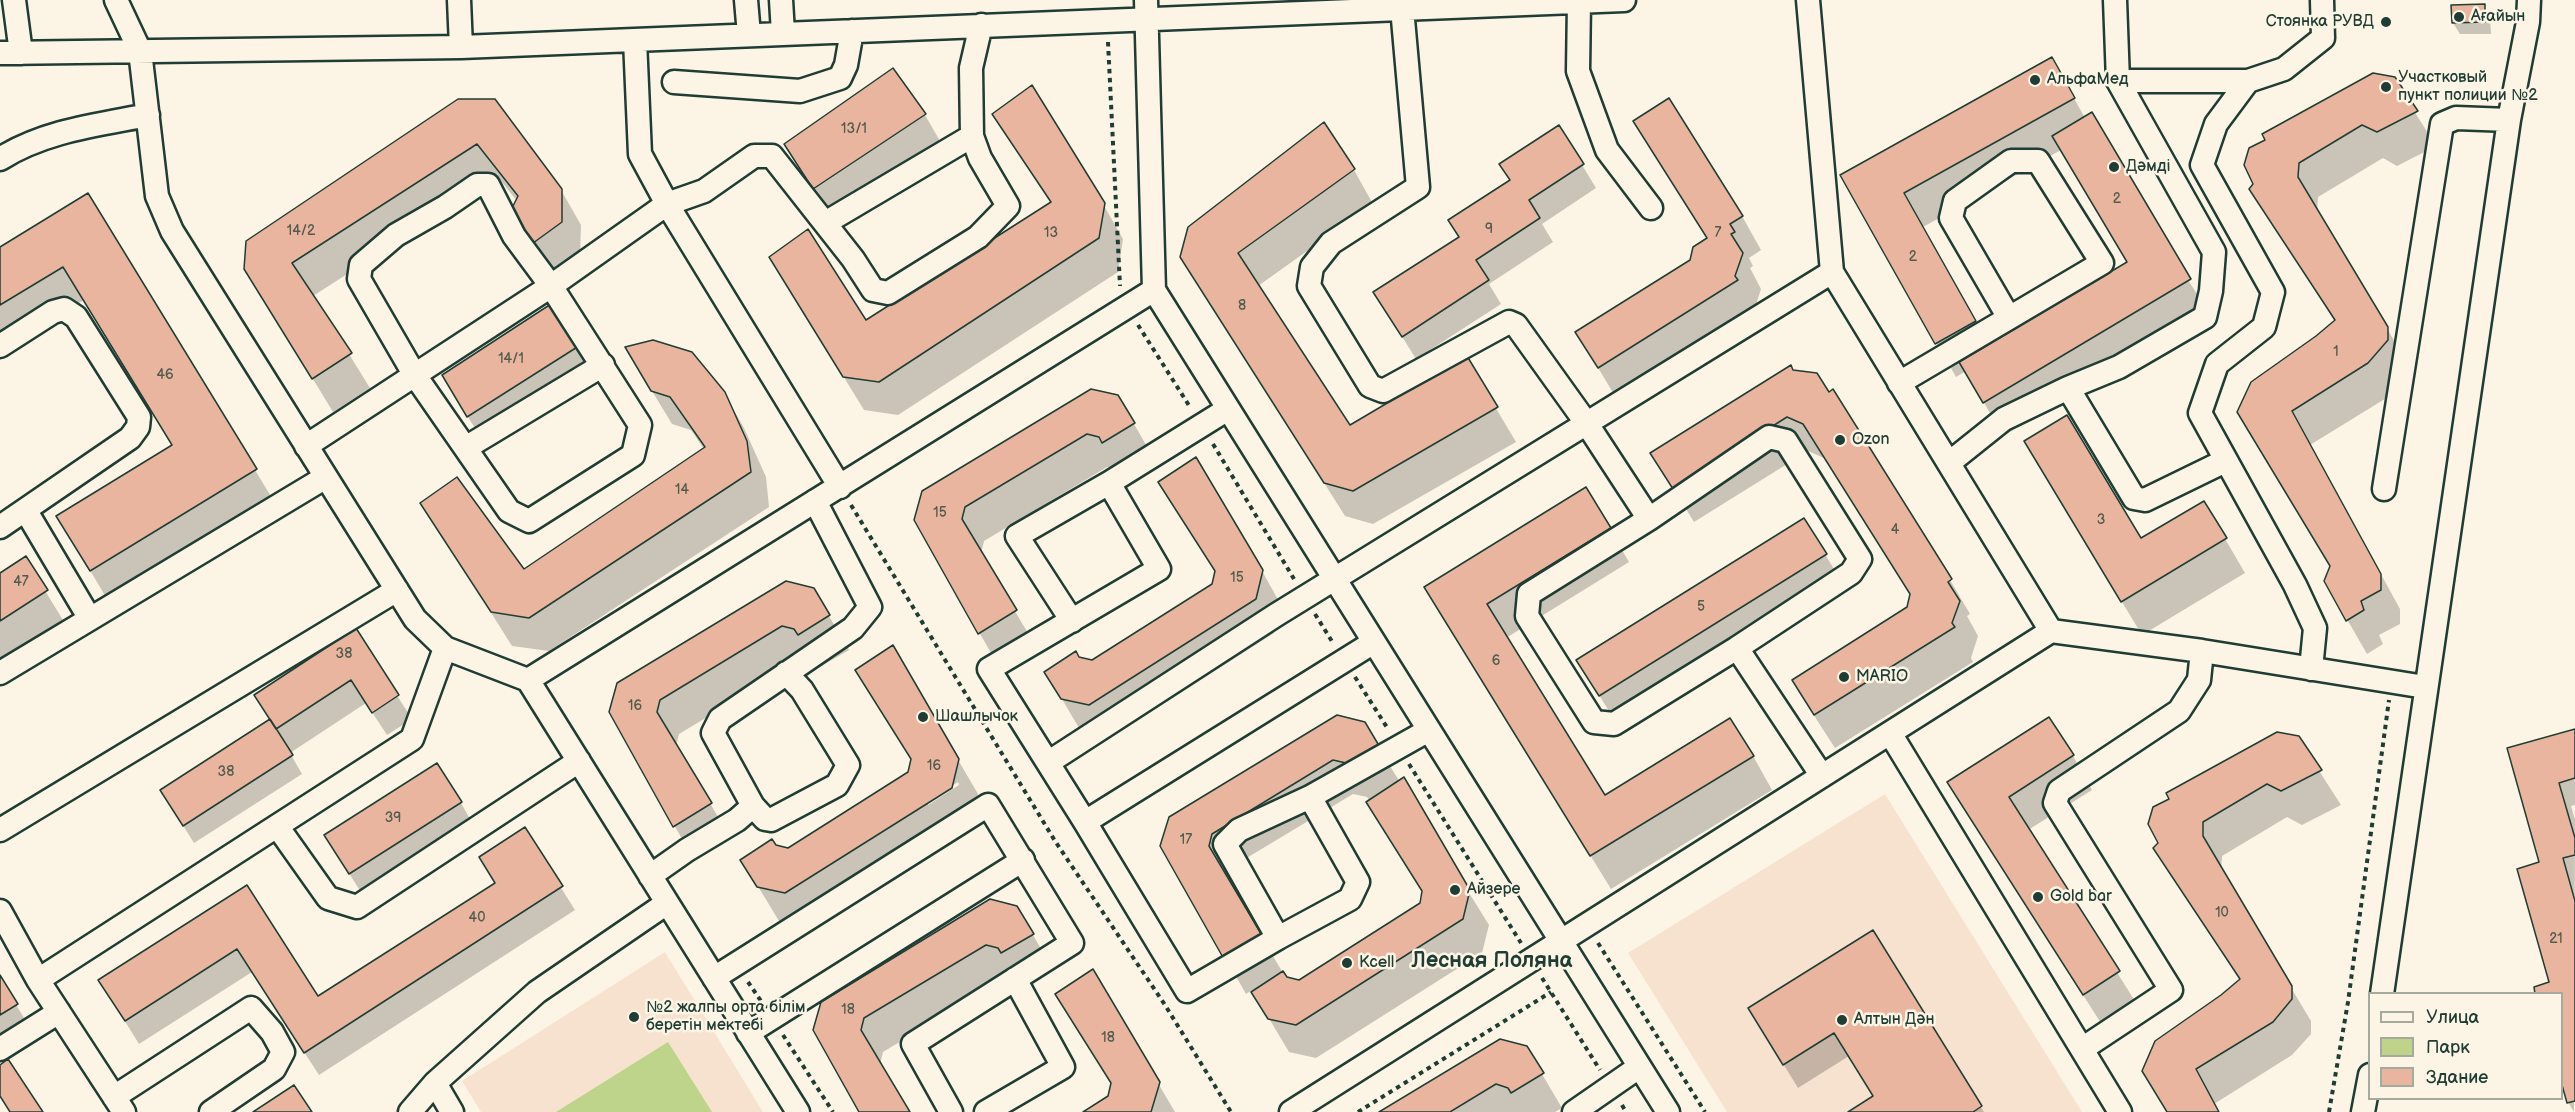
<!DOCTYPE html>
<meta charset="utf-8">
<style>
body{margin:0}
#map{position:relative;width:2575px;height:1112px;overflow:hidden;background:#fcf5e5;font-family:"Balsamiq Sans",sans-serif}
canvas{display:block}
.legend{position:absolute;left:2368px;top:992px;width:195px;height:108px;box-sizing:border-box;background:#fcf5e5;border:2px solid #a4ab9e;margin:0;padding:8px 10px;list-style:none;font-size:18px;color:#1f3d34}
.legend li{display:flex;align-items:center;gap:12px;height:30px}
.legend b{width:30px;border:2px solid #a4ab9e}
</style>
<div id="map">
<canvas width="2575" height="1112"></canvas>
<ul class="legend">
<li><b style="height:8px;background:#fcf5e5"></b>Улица</li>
<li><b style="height:16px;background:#bed48a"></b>Парк</li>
<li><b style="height:16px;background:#eab59e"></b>Здание</li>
</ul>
</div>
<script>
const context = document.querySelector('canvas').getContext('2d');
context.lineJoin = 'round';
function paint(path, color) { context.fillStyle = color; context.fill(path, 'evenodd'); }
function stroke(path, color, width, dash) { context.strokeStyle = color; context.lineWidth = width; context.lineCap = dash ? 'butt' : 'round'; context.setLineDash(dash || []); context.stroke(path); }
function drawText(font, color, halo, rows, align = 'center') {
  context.font = font + ' "Balsamiq Sans",sans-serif'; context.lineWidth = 5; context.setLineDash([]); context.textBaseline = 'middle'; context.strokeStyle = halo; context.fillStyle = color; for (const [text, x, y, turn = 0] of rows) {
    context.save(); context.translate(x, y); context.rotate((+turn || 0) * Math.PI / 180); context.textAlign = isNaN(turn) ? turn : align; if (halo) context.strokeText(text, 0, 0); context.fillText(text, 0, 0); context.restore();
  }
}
paint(new Path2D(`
 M1885,794L2082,1112H1727L1628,953Z
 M665,952L763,1112H481L462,1081Z`), '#f7e2d0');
paint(new Path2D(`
 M668,1042L712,1112H556Z`), '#bed48a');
paint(new Path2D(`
 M2484,6L2490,18L2491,34H2460L2453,23Z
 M2052,59L2085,118L2209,313L2003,436L1966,371L1956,377L1842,175ZM2061,150L2128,263L1989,346L1923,227Z
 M2394,79L2436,146L2397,166L2383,158L2318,197L2317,212L2407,362L2388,397L2310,445L2400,609V624L2379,635L2383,644L2367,654L2325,581L2331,567L2259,446L2317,337L2335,322L2251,189Z
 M458,101L561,190L581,225L580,256L550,279L530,248L517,201L498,177L313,296L370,388L333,412L246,269Z
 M925,115L944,148L834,222L786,144Z
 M993,115L1103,204L1123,239L1118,272L898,415L864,410L791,291L866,322L1051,204Z
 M1559,127L1596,188L1542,224L1553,242L1489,284L1501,304L1416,359L1375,293L1460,238Z
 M1655,155L1742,216L1761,250L1749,258L1753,266L1750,268L1761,289L1754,311L1618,401L1597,366L1691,261L1708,239Z
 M1354,170L1373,204L1258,286L1350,427L1466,358L1516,442L1373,524L1345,516L1181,256Z
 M88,195L275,503L110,604L78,550L174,446L84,300L0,351V249Z
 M580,344L600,378L488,449L463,409Z
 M1790,368L1950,580L1970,614L1967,616L1978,636L1971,658L1973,662L1835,748L1813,714L1909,608L1911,596L1824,458L1808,451L1694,522L1652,454Z
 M646,381L724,393L744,428L766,477L769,507L549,651L512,646L422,503L523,571L704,449L691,430L672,424Z
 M1091,390L1134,424L1153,457L1120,471L1107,467L984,541L981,554L1035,645L999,667L915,520Z
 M2045,475L2141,540L2204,503L2245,573L2142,635Z
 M1180,516L1262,571L1281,605L1274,633L1109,739L1082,733L1046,672L1079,658L1092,661L1213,585L1216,573Z
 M1609,528L1629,562L1506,638L1604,797L1753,756L1772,790L1611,889L1446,621Z
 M1825,554L1845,588L1620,729L1578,661Z
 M25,558L66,625L0,668V575Z
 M813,589L849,650L818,668L815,663L802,660L679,734L676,746L730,837L694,860L610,712Z
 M355,630L412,719L387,735L366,703L290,753L302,774L194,843L172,808L270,720L256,695Z
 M892,647L978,794L971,822L805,927L779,921L742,860L775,846L789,849L910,773L912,761L857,671ZM958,782L959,785L928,805V801Z
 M1338,717L1380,750L1489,925L1482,953L1316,1058L1289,1052L1252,990L1246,994L1162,846ZM1353,794L1367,797L1423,893L1421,904L1299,981L1286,978L1228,881L1230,868Z
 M2575,730V805L2571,806L2575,819L2574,1112L2568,1102L2562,1080V994L2551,983L2541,863L2509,749Z
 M2298,738L2341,805L2302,825L2287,817L2222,856L2221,871L2311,1021V1034L2292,1055L2214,1104L2219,1112H2167L2222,996L2240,981L2155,848Z
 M2073,756L2092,790L2028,830L2138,1006L2104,1028L1949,783Z
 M461,803L474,826L364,897L340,859Z
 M524,829L575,910L319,1075L252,972L139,1044L100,981L246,887L318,998L496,884Z
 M990,901L1033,935L1052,968L1006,978L883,1052L880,1065L908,1112H860L814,1030Z
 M1873,932L1984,1112H1851L1875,1097L1849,1056L1798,1088L1763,1031Z
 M1092,971L1175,1112H1086L1110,1097L1112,1085L1057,994Z
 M0,978L36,1038L0,1061Z
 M1526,1047L1562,1108L1555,1112H1382Z`), '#0003');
const building = new Path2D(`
 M2485,4V22L2452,23L2451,5Z
 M2052,57L2075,98L1904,193L1976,321L1935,344L1840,175Z
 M893,68L926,114L813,189L784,144Z
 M2373,73L2395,77L2418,111L2377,132L2362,125L2299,163L2298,177L2388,327V340L2368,363L2292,411L2381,574V590L2361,601L2364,610L2346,621L2324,581L2330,566L2237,412L2251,382L2316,336L2335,320L2249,189L2253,184L2244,165L2249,148L2265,140L2262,134Z
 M1032,85L1105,203L1099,238L879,382L843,377L769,257L808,229L866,320L1051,202L992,114Z
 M1669,98L1743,216L1730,224L1735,232L1731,234L1743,253L1735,276L1738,280L1598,368L1575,332L1690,260L1693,247L1707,238L1633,121Z
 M458,99H495L562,189V222L529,246L509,214L518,196L477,144L292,263L352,353L312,379L244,269L246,241Z
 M2092,112L2191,279L1983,403L1959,362L2127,262L2052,136Z
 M1324,122L1355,169L1238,253L1350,425L1467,356L1498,407L1353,491L1324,483L1180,257L1188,227Z
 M1559,125L1584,164L1529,200L1540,218L1476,260L1489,280L1402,337L1373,292L1459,237L1448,220L1510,180L1499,164Z
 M88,193L257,469L90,571L56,516L172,445L63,267L0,305V247Z
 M554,302L582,344L467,417L442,375Z
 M653,340L692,352L725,392L747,441L751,472L529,618L491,612L420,503L457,477L524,569L705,447L670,397L651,391L625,347Z
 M1791,365L1793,370L1817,373L1829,392L1833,389L1952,579L1948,582L1960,601L1952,623L1955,627L1814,715L1792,680L1907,607L1910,594L1803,424L1787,417L1673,489L1650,453Z
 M1091,389L1118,395L1135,423L1102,443L1099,437L1087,434L965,507L962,519L1017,610L978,634L914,520L922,491Z
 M2067,415L2141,538L2204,501L2227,538L2121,602L2024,441Z
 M1196,457L1263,570L1256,599L1089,705L1061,699L1044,672L1076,651L1079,657L1092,660L1212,584L1215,571L1158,482Z
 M1586,487L1611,528L1487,604L1605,795L1730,718L1754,756L1590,856L1424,587Z
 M1804,518L1827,554L1599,696L1576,660Z
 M26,556L48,590L0,621V573Z
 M786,581L814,588L830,615L798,635L794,629L782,626L660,700L657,712L712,803L673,827L609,712L617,683Z
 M356,628L399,695L372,713L351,680L276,729L254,695Z
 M893,645L959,759L952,788L785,893L757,887L740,860L772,839L776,845L788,848L908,772L911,759L855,670Z
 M1337,715L1365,722L1381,749L1349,769L1346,763L1333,760L1212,834L1209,846L1263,937L1225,961L1160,846L1169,817Z
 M2049,717L2074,755L2009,797L2120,971L2083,995L1947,782Z
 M270,719L293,755L183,826L160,790Z
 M2575,729V778L2559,783L2575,838V855L2563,858L2575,901V1101L2567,1103L2562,1085V994H2535L2534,987L2549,982L2517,869L2539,862L2507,748Z
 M2277,732L2299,736L2322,770L2281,791L2267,784L2203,822V836L2292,986V999L2273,1022L2196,1069L2219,1112H2167L2142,1071L2155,1041L2221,995L2240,979L2153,848L2158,843L2148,824L2153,807L2169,799L2166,793Z
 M437,763L462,802L349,874L324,835Z
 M1404,777L1470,890L1463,919L1296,1025L1268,1019L1251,992L1283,971L1287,977L1299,980L1420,903L1422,891L1366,802Z
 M525,827L563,886L304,1053L237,949L125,1021L98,980L247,885L318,996L495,883L479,857Z
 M990,899L1017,906L1034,934L1001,953L998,948L986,945L864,1018L861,1030L910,1112H859L813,1030L821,1002Z
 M1873,930L1982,1106L1973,1112H1848L1873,1096L1834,1033L1783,1065L1748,1008Z
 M1093,969L1160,1082L1151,1112H1083L1108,1096L1111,1083L1055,994Z
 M0,975L18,1004L0,1015Z
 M1500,1039L1527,1046L1544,1073L1511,1093L1508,1088L1496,1084L1450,1112H1379Z
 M8,1059L43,1112H10L0,1096V1065Z
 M294,1085L312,1112H253Z`);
paint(building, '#eab59e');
stroke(building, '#1f3d34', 1.5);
const minor = new Path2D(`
 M14,0L21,53
 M116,0L140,51L157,196L172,231L415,619L445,648L528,680L798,1112
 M459,0L461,47
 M746,0L749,35
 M781,0L783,33
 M1146,0L1154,290L1668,1112
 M2115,0L2118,81H2248L2284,69L2323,38L2322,0
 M1579,2L1578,71L1607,150L1651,208
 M1402,8L1418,187L1331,243L1312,267L1309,286L1370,386L1383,391L1509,322L1516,325L1587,424L1649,519
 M635,40L640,154L667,204L704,191L754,156H772L853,259L873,290L888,293L978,237L1008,206L980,158L972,136L971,68L981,25
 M0,53L461,47L1624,0
 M2248,81L2216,124L2202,165L2273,292L2264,327L2217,364L2200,413L2295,585L2315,628L2311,669
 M674,82L800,91L840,78L846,65L852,31
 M0,159C44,131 97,125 148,115
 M477,185H488L514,236L551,286L640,425L633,455L529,521L509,511L414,374L359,279L361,265L396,235L445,207Z
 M825,223L972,136
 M1832,272L2051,631L2202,651L2425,687
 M0,346L53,312L64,309L76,317L139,417L138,427L130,438L0,527
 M1899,383L2102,263L2038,161H2011L1955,201L1951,218L2009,318
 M2068,388L2134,498L2145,500L2225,461
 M1769,437L1786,441L1860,559L1851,573L1737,648L1614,724L1594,722L1527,616L1529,594L1649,519Z
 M306,446L551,286L667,204L840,487
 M467,447L603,365
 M1949,463L2004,419L2068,388L2119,367L2205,317L2211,291L2214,252L2118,81
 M1109,483L1228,409
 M2384,489L2442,124L2456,118L2509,120
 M26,511L90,619
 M1072,621L1017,536L1109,483L1159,569L989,669L1085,822L1187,991L1278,938L1225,844L1239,830L1310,797L1429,730
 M445,648L412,739L277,826L328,898L357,907L579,761
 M1737,648L1822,776
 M0,673L326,477
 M528,680L1154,290
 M1890,733L2120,1112
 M1049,762L1276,615L1832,272L1808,0
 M753,806L765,819L771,820L837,785L848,765L802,690L786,673
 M1085,822L1374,642
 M0,830L397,590
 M650,876L687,850L737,820L753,806L713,733L720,719L853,628L870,607L815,501
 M0,911L38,980L277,826
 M1278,938L1350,899L1358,882L1310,797
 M714,978L988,805L1072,943L913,1044L951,1112
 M38,980L124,1112
 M2382,994L2509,120L2528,22L2529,0
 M748,1033L1023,860
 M0,1049L59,1012
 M2082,1049L2171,990L2055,803L2059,791L2179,711L2199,680L2202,651
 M114,1097L251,1008L272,1032L283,1052L274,1069L211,1112
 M410,1112L435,1083
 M452,1112L435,1083L537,992L667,903
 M986,1112L1063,1067L1015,979
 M1291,1112L2051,631
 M1574,1112L1639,1067
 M2363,1112L2370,1075`);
stroke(minor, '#1f3d34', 27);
stroke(new Path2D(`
 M1108,42L1120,286
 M1138,325L1190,407
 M1213,444L1294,579
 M851,505L1055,841L1165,1005L1231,1112
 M1315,614L1333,643
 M1355,677L1388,729
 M1409,764L1521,943
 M1598,943L1705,1112
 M1542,978L1600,1070
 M748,982L761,1001
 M783,1035L833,1112
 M1622,1105L1626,1112
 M1358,1112L1551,992
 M2329,1112L2348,1002L2389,700`), '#1f3d34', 4, [4.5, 4.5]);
stroke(minor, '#fcf5e5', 22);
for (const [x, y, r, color] of [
 [2459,17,6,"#1f3d34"],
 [2386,22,6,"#1f3d34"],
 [2035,80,6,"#1f3d34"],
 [2386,87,6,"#1f3d34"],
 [2114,167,6,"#1f3d34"],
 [1840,440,6,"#1f3d34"],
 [1844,677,6,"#1f3d34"],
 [923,717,6,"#1f3d34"],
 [1455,890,6,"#1f3d34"],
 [2038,897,6,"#1f3d34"],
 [1347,963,6,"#1f3d34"],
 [634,1017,6,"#1f3d34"],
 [1842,1020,6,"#1f3d34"]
]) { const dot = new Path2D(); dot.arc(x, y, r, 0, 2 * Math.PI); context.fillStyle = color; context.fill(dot); stroke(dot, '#fcf5e5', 2); }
drawText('14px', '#525b4e', null, [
 ["13/1",854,129],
 ["2",2117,199],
 ["9",1489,229],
 ["14/2",301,231],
 ["13",1051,233],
 ["7",1718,233],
 ["2",1913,257],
 ["8",1242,306],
 ["1",2336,352],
 ["14/1",511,359],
 ["46",165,375],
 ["14",682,490],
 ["15",940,513],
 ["3",2101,520],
 ["4",1895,530],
 ["15",1237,578],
 ["47",21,582],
 ["5",1701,607],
 ["38",344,654],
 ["6",1496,661],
 ["16",635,706],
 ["16",934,766],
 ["38",226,772],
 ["39",393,818],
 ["17",1186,840],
 ["10",2222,913],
 ["40",477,918],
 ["21",2556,939],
 ["18",848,1010],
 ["18",1108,1038]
]);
drawText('16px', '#1f3d34', '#fcf5e5', [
 ["Ағайын",2471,17],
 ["Стоянка РУВД",2374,22,"right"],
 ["Участковый",2398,78],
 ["пункт полиции №2",2398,96],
 ["АльфаМед",2047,80],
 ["Дәмді",2126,167],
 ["Ozon",1852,440],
 ["MARIO",1856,677],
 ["Шашлычок",935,717],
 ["Айзере",1467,890],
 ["Gold bar",2050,897],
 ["Kcell",1359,963],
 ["№2 жалпы орта білім",646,1008],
 ["беретін мектебі",646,1026],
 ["Алтын Дән",1854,1020]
], 'left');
drawText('bold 22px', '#1f3d34', '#fcf5e5', [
 ["Лесная Поляна",1492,961]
]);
</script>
